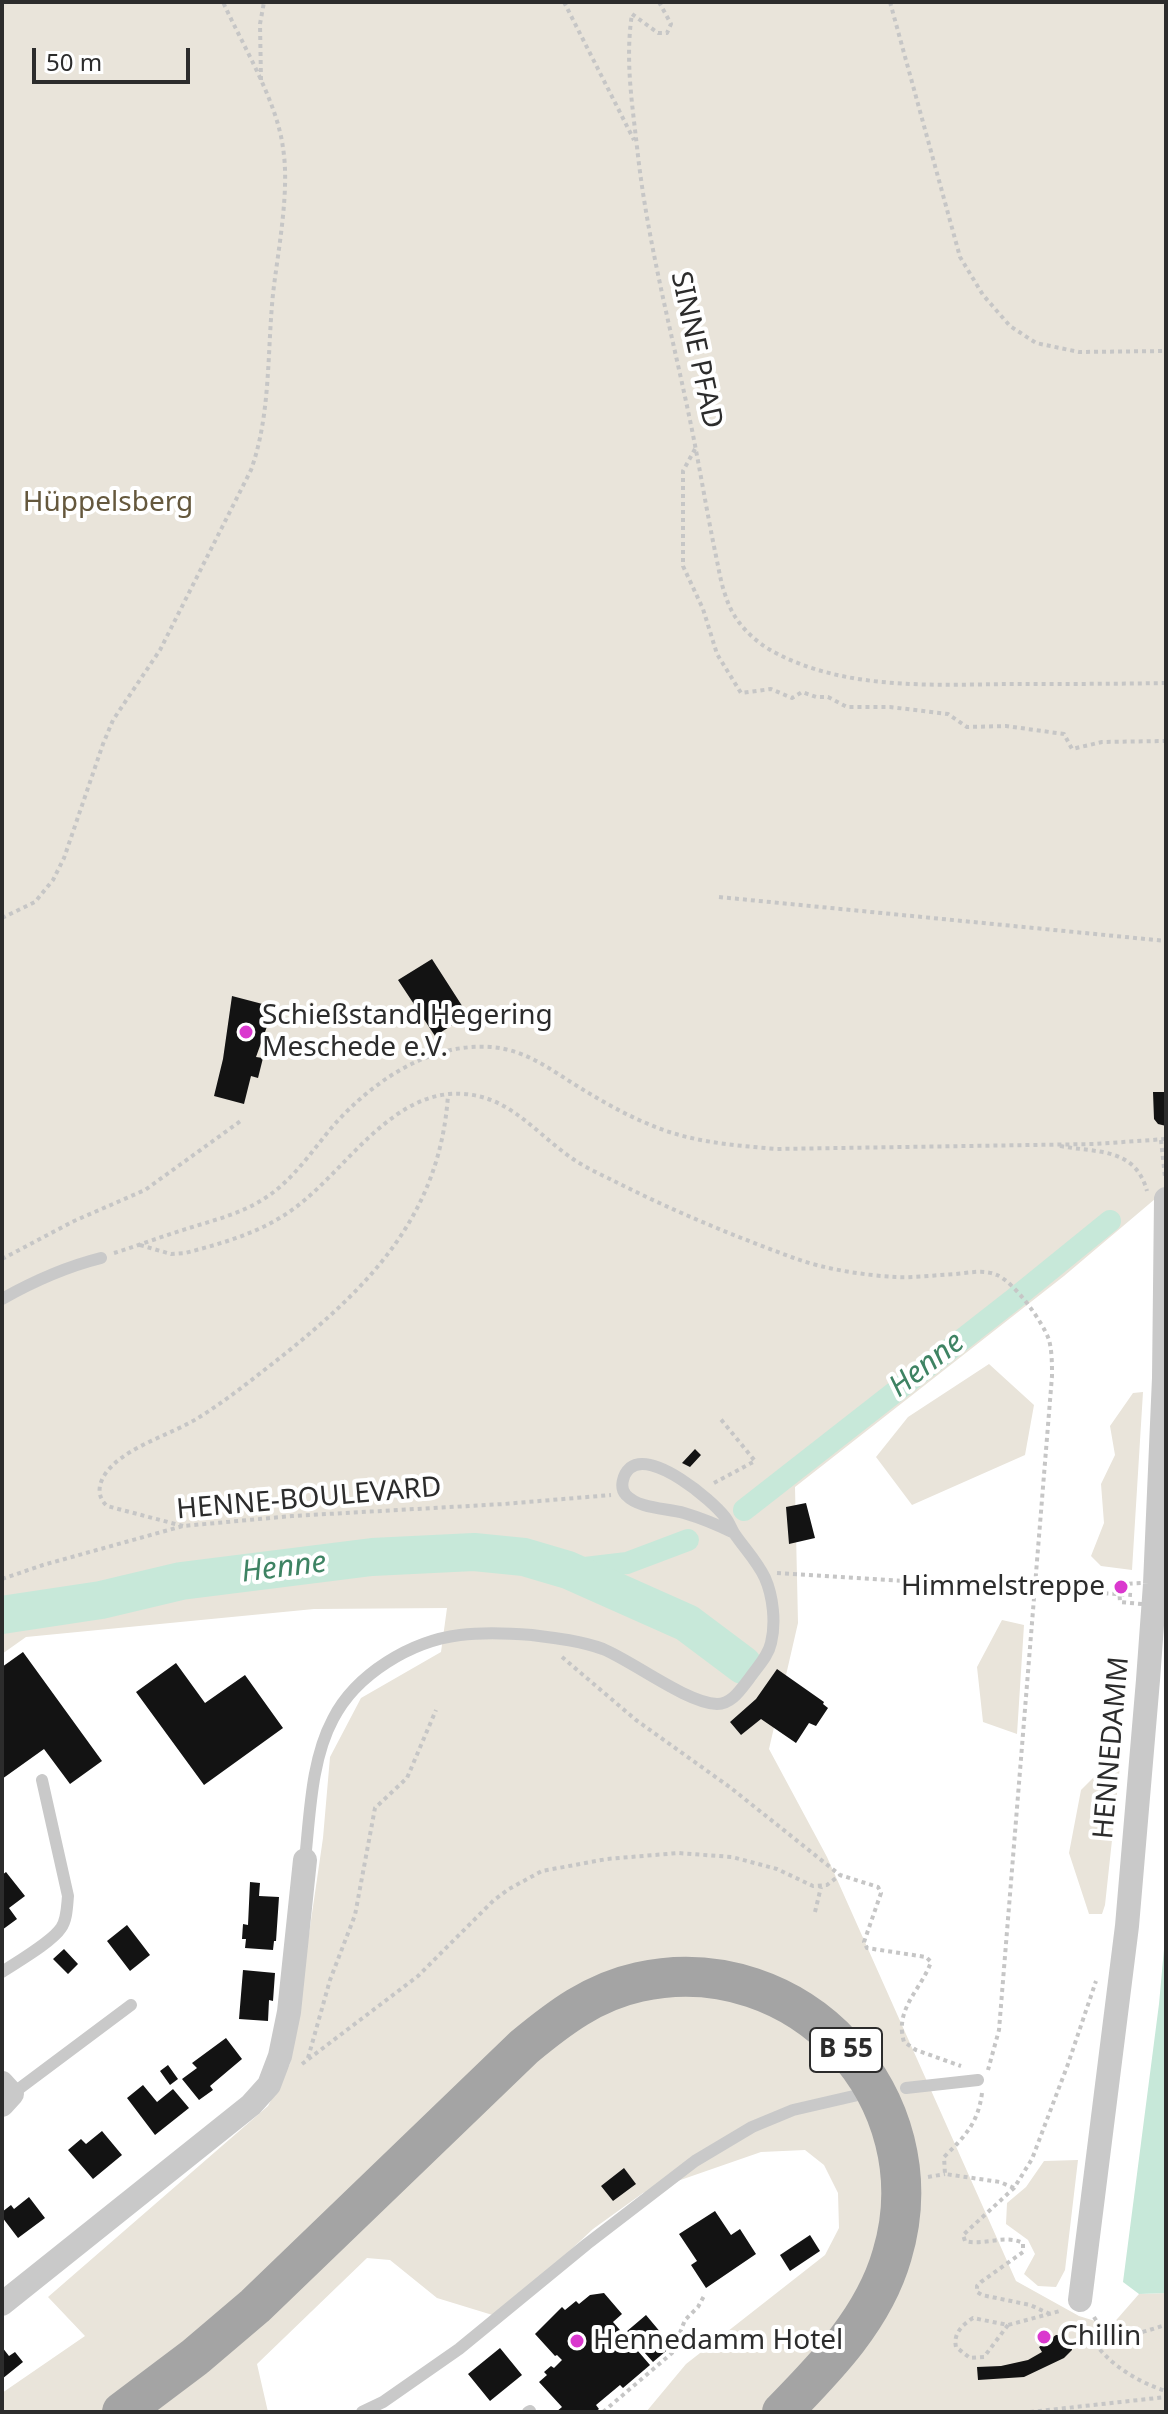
<!DOCTYPE html>
<meta charset="utf-8">
<style>
body{margin:0}
#map{position:relative;width:1168px;height:2414px;overflow:hidden;background:#fff;font-family:"Noto Sans",sans-serif}
canvas{display:block}
.frame{position:absolute;inset:0;border:4px solid #2c2c2c;pointer-events:none}
.scale{position:absolute;left:32px;top:48px;width:158px;height:36px;box-sizing:border-box;border:4px solid #2c2c2c;border-top:0;padding-left:10px;font-size:24px;line-height:28px;white-space:nowrap;color:#2c2c2c;-webkit-text-stroke:6px #fff;paint-order:stroke}
</style>
<div id="map">
<canvas width="1168" height="2414"></canvas>
<div class="frame"></div>
<div class="scale">50 m</div>
</div>
<script>
const context = document.querySelector('canvas').getContext('2d');
context.lineJoin = 'round';
function paint(path, color) { context.fillStyle = color; context.fill(path, 'evenodd'); }
function stroke(path, color, width, dash) { context.strokeStyle = color; context.lineWidth = width; context.lineCap = dash ? 'butt' : 'round'; context.setLineDash(dash || []); context.stroke(path); }
function drawText(font, color, halo, rows, align = 'center') {
  context.font = font + ' "Noto Sans",sans-serif'; context.lineWidth = 8; context.setLineDash([]); context.textBaseline = 'middle'; context.strokeStyle = halo; context.fillStyle = color; for (const [text, x, y, turn = 0] of rows) {
    context.save(); context.translate(x, y); context.rotate((+turn || 0) * Math.PI / 180); context.textAlign = isNaN(turn) ? turn : align; if (halo) context.strokeText(text, 0, 0); context.fillText(text, 0, 0); context.restore();
  }
}
paint(new Path2D(`
 M2,2H1166V1196L1155,1199L1064,1276L795,1487L798,1623L769,1749L827,1857L1016,2281L1079,2316L1111,2326L1139,2294L1166,2293V2412H646L686,2364L825,2255L839,2228L838,2193L824,2165L805,2150L761,2152L643,2193L593,2229L499,2317L437,2298L390,2260L367,2258L257,2364L268,2412H2V2393L85,2336L48,2297L268,2106L290,2064L323,1838L330,1757L361,1698L441,1652L447,1608L314,1609L26,1637L2,1654Z
 M989,1364L1034,1405L1025,1455L912,1505L876,1457L908,1417Z
 M1143,1392L1132,1570L1101,1566L1091,1556L1104,1523L1101,1484L1115,1455L1110,1426L1133,1393Z
 M1002,1620L1024,1625L1017,1734L983,1722L977,1667Z
 M1108,1763L1120,1766L1105,1905L1102,1914H1089L1069,1853L1081,1790Z
 M1078,2160L1065,2270L1056,2287L1038,2286L1024,2274L1035,2254L1028,2240L1006,2224L1007,2203L1026,2187L1044,2161Z`), '#e9e4da');
paint(new Path2D(`
 M1166,1927V2293L1139,2294L1123,2282L1159,2004Z`), '#c7e8d9');
stroke(new Path2D(`
 M744,1510L1014,1299L1110,1221
 M568,1570L627,1563L688,1540`), '#c7e8d9', 22);
stroke(new Path2D(`
 M2,1615L101,1600L181,1581L372,1557L474,1552L524,1557L568,1570L687,1623L743,1665`), '#c7e8d9', 38);
paint(new Path2D(`
 M432,959L468,1015L435,1036L398,980Z
 M232,996L274,1007L256,1057L263,1058L258,1078L251,1076L244,1104L214,1096L223,1059Z
 M1153,1092H1166V1126L1158,1124L1154,1119Z
 M695,1449L701,1455L690,1467L682,1463Z
 M806,1503L815,1538L789,1544L786,1507Z
 M23,1652L102,1761L70,1784L44,1749L2,1779V1667Z
 M176,1663L205,1703L245,1675L283,1728L204,1785L136,1692Z
 M777,1669L824,1702L823,1704L828,1708L816,1726L809,1723L796,1743L761,1719L741,1735L730,1722L756,1699Z
 M6,1872L25,1896L9,1908L17,1919L2,1930V1875Z
 M250,1882L260,1883L259,1896L279,1897L276,1941H274L273,1950L245,1948L246,1939H242L243,1924L248,1925Z
 M127,1925L150,1955L130,1971L107,1941Z
 M64,1949L78,1964L68,1974L53,1959Z
 M243,1970L275,1973L273,2001L269,2000L268,2021L239,2019Z
 M226,2038L242,2059L210,2086L213,2090L199,2100L182,2079L197,2068L192,2063Z
 M168,2065L178,2079L170,2085L160,2071Z
 M143,2085L157,2102L173,2089L189,2108L155,2135L127,2098Z
 M102,2131L122,2155L93,2179L68,2150L81,2139L86,2144Z
 M624,2168L636,2184L613,2201L601,2186Z
 M29,2197L45,2218L18,2238L2,2217V2212L11,2205L14,2209Z
 M715,2211L731,2235L740,2229L756,2254L706,2288L691,2265L697,2261L679,2234Z
 M810,2235L820,2251L790,2271L780,2255Z
 M604,2293L622,2314L613,2322L650,2365L623,2388L620,2385L596,2405L599,2409L595,2412H556L562,2407L539,2382L547,2375L544,2372L551,2366L554,2368L562,2360L557,2355L555,2356L535,2334L562,2307L565,2310L576,2301L579,2304L590,2295Z
 M646,2315L672,2346L653,2362L626,2332Z
 M1056,2335H1062L1071,2341L1072,2350L1064,2358L1024,2377L978,2380L977,2367L1001,2366L1028,2360L1042,2352L1039,2347Z
 M2,2347L9,2356L15,2352L23,2362L2,2379Z
 M500,2348L522,2375L490,2401L468,2374Z`), '#131313');
stroke(new Path2D(`
 M564,2L634,140
 M659,2L671,24L667,33H658L632,14C625,59 632,102 637,147C647,241 672,333 691,425C700,469 707,513 716,556C719,570 721,584 726,597C733,620 751,639 772,651C843,690 930,685 1009,684C1061,684 1114,684 1166,683
 M890,2L960,257L983,295L1010,326L1036,343L1079,352L1166,351
 M261,80L260,24L264,2
 M695,449L683,471V566L703,609L717,654L741,693L771,689L792,698L802,692L816,697H828L847,707H890L948,714L967,727L1006,726L1064,734L1072,749L1102,742L1166,741
 M719,897L1166,941
 M2,918L35,902L53,880L64,858L103,744L113,720L160,650L251,470C271,414 267,353 273,294C278,250 290,191 283,148C277,101 243,46 223,2
 M1161,1140L1165,1177
 M1060,1146C1097,1153 1135,1147 1147,1191
 M140,1245L171,1254L185,1253C224,1243 263,1232 296,1207C343,1172 386,1100 449,1094C506,1090 531,1130 573,1159C586,1168 602,1175 616,1182C673,1211 734,1236 794,1258C824,1269 862,1275 895,1277C914,1278 935,1275 955,1274C969,1273 983,1269 997,1275C1014,1282 1043,1322 1049,1340C1052,1351 1052,1364 1052,1376L999,2030L988,2070
 M114,1253C137,1246 160,1237 183,1230C210,1221 238,1215 262,1200C292,1182 311,1152 333,1126C372,1082 428,1043 490,1047C526,1049 552,1071 582,1089C602,1101 624,1114 646,1123C688,1142 731,1145 776,1149L1095,1144L1166,1139
 M2,1259L74,1221L145,1190L242,1120
 M714,1483L755,1461L719,1417
 M183,1526L107,1506C93,1493 101,1476 113,1465C133,1445 174,1433 198,1418C227,1400 254,1378 281,1357C370,1286 440,1215 448,1095
 M777,1573L1132,1595
 M2,1579L43,1565L183,1526L292,1516L504,1504L611,1495
 M562,1657L636,1720L731,1788L840,1875L878,1887L881,1893L864,1942L867,1948L926,1957L931,1962C921,1990 894,2009 904,2042L916,2050L961,2066
 M815,1912L821,1887
 M308,2058L330,1980L355,1915L375,1808L407,1778L436,1710
 M302,2064L418,1976L494,1900L509,1889L542,1871L607,1859L678,1853L732,1857L777,1869L813,1886L827,1885L840,1875
 M982,2093C978,2124 964,2137 944,2157L945,2174L1000,2182L1014,2188
 M928,2177L945,2174
 M1050,2314L1030,2305L982,2295L977,2292V2286L981,2282L1023,2252V2243C1004,2234 984,2246 965,2241L963,2235L1014,2188L1032,2159L1068,2064L1096,1981
 M1094,2317C1112,2348 1139,2332 1166,2325
 M1084,2322C1095,2356 1133,2381 1166,2391
 M1008,2325L984,2357L970,2358L956,2347C953,2334 962,2325 973,2318L1008,2325L1060,2311
 M603,2412L672,2353L685,2320L698,2307L704,2296
 M1030,2412L1166,2397`), '#c6c6c6', 4, [4, 4]);
stroke(new Path2D(`
 M2,1299C34,1281 65,1267 101,1258
 M305,1860C310,1814 311,1760 333,1719C356,1674 411,1641 460,1635C483,1632 508,1633 532,1635C556,1638 581,1641 603,1649C634,1662 687,1703 717,1704C732,1704 741,1689 749,1679C757,1667 768,1657 771,1643C776,1623 773,1596 765,1578C757,1561 744,1548 734,1533C731,1528 729,1522 725,1517C711,1499 652,1450 630,1468C623,1474 619,1488 626,1495C639,1509 667,1508 684,1513C701,1518 718,1525 734,1533
 M2,1972C17,1962 52,1942 61,1928C67,1920 67,1906 68,1896L42,1780
 M906,2088L978,2080
 M12,2094L131,2005
 M362,2412L383,2402L459,2349L587,2244L695,2161L752,2127L793,2110L858,2095
 M528,2412L530,2411`), '#c9c9c9', 12);
stroke(new Path2D(`
 M2,2083L12,2094L2,2105
 M1080,2300L1127,1926L1148,1680L1155,1584L1164,1378L1166,1199
 M2,2304L251,2105L269,2085L280,2056L289,2012L305,1860`), '#c9c9c9', 24);
stroke(new Path2D(`
 M122,2412L195,2357L255,2306L524,2047C559,2018 593,1992 639,1982C799,1947 939,2098 892,2255C874,2318 827,2366 782,2412`), '#a4a4a4', 40);
stroke(new Path2D(`
 M1142,1604L1120,1602L1119,1587L1122,1584L1143,1583`), '#c6c6c6', 4, [4, 4]);
for (const [x, y, r, color] of [
 [246,1032,8,"#da38ce"],
 [1121,1587,8,"#da38ce"],
 [1044,2337,8,"#da38ce"],
 [577,2341,8,"#da38ce"]
]) { const dot = new Path2D(); dot.arc(x, y, r, 0, 2 * Math.PI); context.fillStyle = color; context.fill(dot); stroke(dot, '#fff', 3); }
for (const [x, y, w] of [
 [846,2050,72]
]) { const box = new Path2D(); box.roundRect(x - w / 2, y - 22, w, 44, 6); context.fillStyle = '#fff'; context.fill(box); stroke(box, '#2c2c2c', 2); }
drawText('bold 26px', '#2c2c2c', null, [
 ["B 55",846,2050]
]);
drawText('28px', '#2c2c2c', '#fff', [
 ["SINNE PFAD",696,350,78],
 ["HENNE-BOULEVARD",309,1499,-5],
 ["HENNEDAMM",1112,1748,-85]
]);
drawText('28px', '#65583d', '#fff', [
 ["Hüppelsberg",108,503]
]);
drawText('28px', '#2c2c2c', '#fff', [
 ["Schießstand Hegering",262,1016],
 ["Meschede e.V.",262,1048],
 ["Himmelstreppe",1105,1587,"right"],
 ["Chillin",1060,2337],
 ["Hennedamm Hotel",593,2341]
], 'left');
drawText('italic 30px', '#3e8363', '#fff', [
 ["Henne",927,1365,-38],
 ["Henne",284,1568,-7]
]);
</script>
